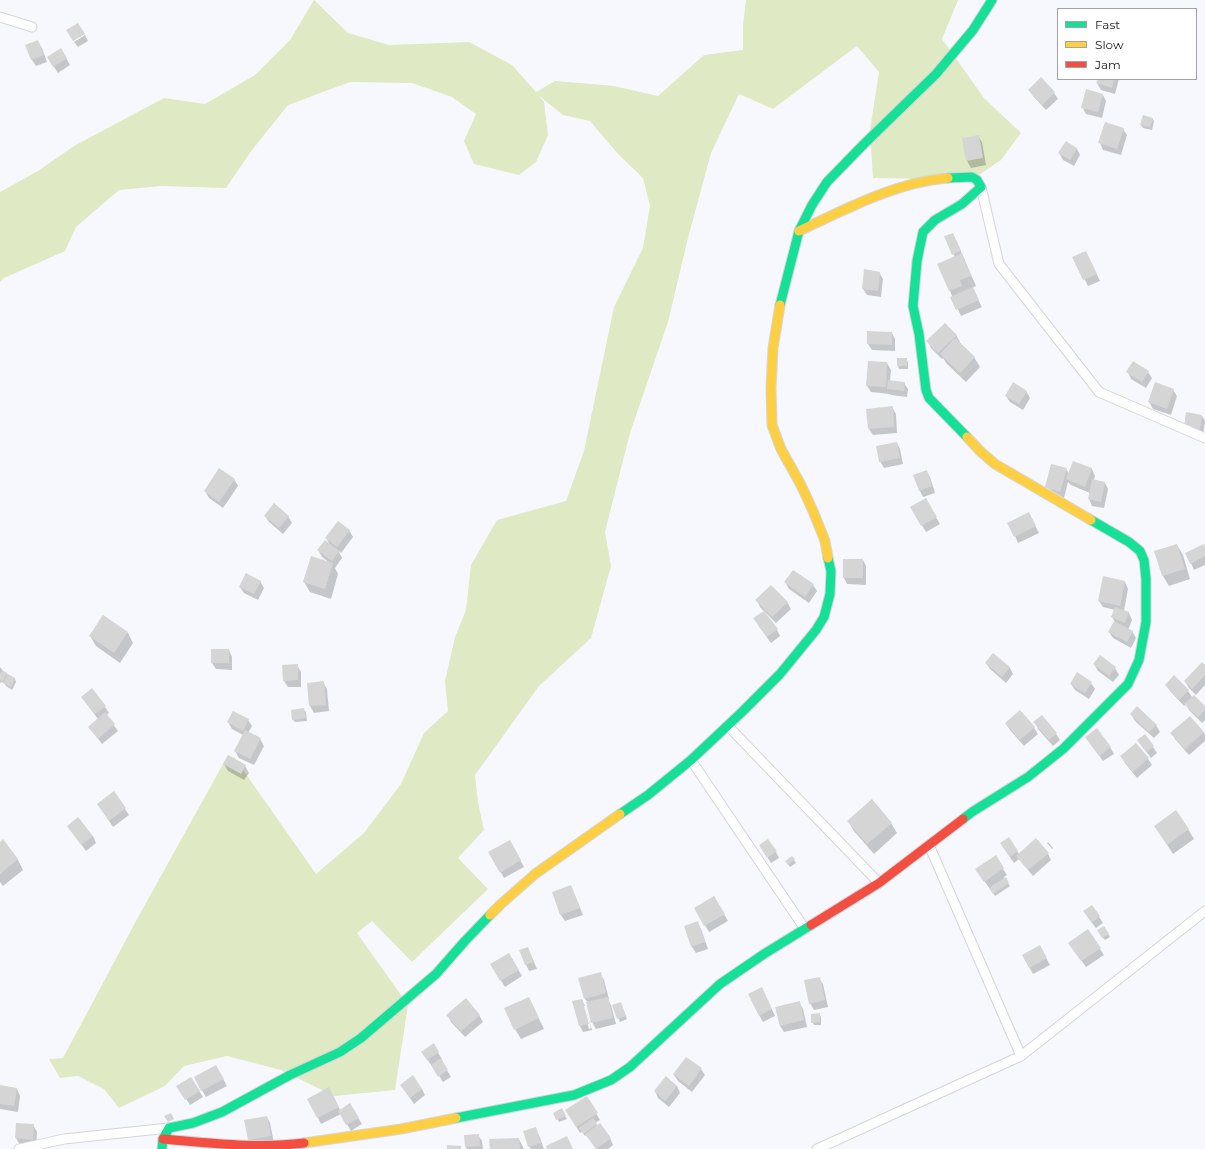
<!DOCTYPE html>
<style>
body{margin:0}
#map{position:relative;width:1205px;height:1149px;overflow:hidden;background:#f7f8fd;font-family:Montserrat,sans-serif}
canvas{display:block}
.legend{position:absolute;left:1057px;top:8px;width:140px;height:72px;box-sizing:border-box;background:#fff;border:1px solid #a3a3a4;margin:0;padding:5px 7px;list-style:none;font-size:12px;color:#18191c}
.legend li{display:flex;align-items:center;gap:8px;height:20px}
.legend b{width:20px;border:1px solid #a3a3a4}
</style>
<div id="map">
<canvas width="1205" height="1149"></canvas>
<ul class="legend">
<li><b style="height:5px;background:#16e098"></b>Fast</li>
<li><b style="height:5px;background:#ffcf43"></b>Slow</li>
<li><b style="height:5px;background:#f24e42"></b>Jam</li>
</ul>
</div>
<script>
const context = document.querySelector('canvas').getContext('2d');
context.lineJoin = 'round';
function paint(path, color) { context.fillStyle = color; context.fill(path, 'evenodd'); }
function stroke(path, color, width, dash) { context.strokeStyle = color; context.lineWidth = width; context.lineCap = dash ? 'butt' : 'round'; context.setLineDash(dash || []); context.stroke(path); }
paint(new Path2D(`
 M314,0L348,33L389,45L469,42L512,65L536,92L555,81L614,86L658,96L704,55L743,50V25L746,0H958L942,39L984,98L1021,133L1001,160L967,183L927,179L873,178L870,130L879,72L857,46L773,109L739,94L711,153L688,238L668,322L630,433L605,532L611,566L591,638L539,686L475,775L478,802L484,830L458,858L488,889L412,962L372,921L357,933L408,1005L395,1090L334,1096L281,1070L227,1056L184,1066L165,1086L119,1108L104,1089L78,1076L60,1078L49,1059L63,1058L136,921L228,755L232,758L234,757L316,874L364,833L401,784L424,733L448,711L445,681L455,637L466,610L471,565L497,520L566,501L584,451L614,307L643,248L650,206L643,178L618,154L590,121L563,115L538,95L544,102L548,135L536,162L519,175L474,164L464,141L476,114L452,97L412,83L350,82L288,105L252,150L226,188L162,186L119,190L76,227L65,251L4,278L0,282V192L38,171L74,146L164,98L205,104L255,75L290,40Z`), '#dfe9c4');
paint(new Path2D(`
 M85,35L88,41L78,47L74,42Z
 M38,42L42,48L47,62L36,66L32,60L27,46Z
 M66,58L70,65L58,73L52,64Z
 M1041,79L1054,93L1058,99L1046,110L1033,96L1029,90Z
 M1099,79H1119L1115,94L1101,90L1097,83Z
 M1103,95L1106,101L1102,118L1086,114L1082,107Z
 M1152,118L1154,121L1152,130L1143,128L1141,125Z
 M1123,129L1127,135L1121,155L1103,150L1100,143Z
 M978,136L982,142L986,165L971,168L967,161L963,139Z
 M1077,149L1080,155L1074,166L1063,160L1059,153Z
 M945,237L956,240L976,286L972,288L982,307L961,316L938,264L955,257Z
 M1086,252L1100,281L1088,286L1074,258Z
 M879,272L883,279L881,297L867,295L863,289Z
 M892,333L895,339V351L872,350L868,344Z
 M956,335L960,342H959L974,357L980,367L966,382L947,364L943,358L942,359L931,348L928,341Z
 M906,359L908,362V369H899L898,366Z
 M887,363L891,370L890,381L904,383L908,389L907,397L891,395L890,394L871,392L867,386Z
 M1128,372H1148L1152,378L1146,388L1131,379Z
 M1173,390L1177,396L1171,415L1153,409L1149,402Z
 M1026,391L1030,398L1023,410L1010,402L1006,396Z
 M892,407L896,414L897,433L873,435L869,429Z
 M1202,416L1205,421L1203,435L1189,433Z
 M897,443L900,449L903,464L884,468L880,461Z
 M1073,462L1092,469L1095,476L1094,480L1105,483L1108,489L1104,508L1092,506L1089,499L1090,493L1071,485L1068,482L1064,498L1046,487L1066,469L1069,474Z
 M926,471L930,477L935,493L923,497L920,491L914,475Z
 M234,479L238,486L223,508L209,498L205,491Z
 M925,499L940,524L926,532L911,507Z
 M265,516H288L292,523L283,534L269,522Z
 M1032,520L1039,533L1018,543L1015,536Z
 M349,530L353,537L341,553L338,550L342,558L335,568L338,574L331,599L310,592L304,582L330,563L322,557L318,550L330,545L326,538Z
 M1177,545L1183,555L1190,579L1169,586L1163,576L1156,552Z
 M1205,548V565L1194,570L1191,563Z
 M863,560L866,566V585L847,584L844,578Z
 M260,581L264,588L258,600L244,593L240,587Z
 M785,582L813,585L817,591L809,603L789,589Z
 M1125,582L1128,589L1124,611L1129,613L1132,620L1128,630L1132,631L1136,638L1131,648L1113,638L1109,632L1115,622L1112,617L1115,610L1103,607L1099,601Z
 M757,600L787,602L791,609L776,623L760,607Z
 M104,616L128,633L133,643L120,663L96,646L90,636Z
 M758,625L777,630L780,636L771,643Z
 M229,650L232,657V670L216,669L212,663Z
 M993,654L1010,668L1013,674L1006,683L990,669L986,663Z
 M1094,664L1115,668L1119,675L1113,682L1098,671Z
 M297,665L301,672V687H288L284,681Z
 M0,667L4,672L15,679L16,682L12,690L6,686L4,683L1,682L0,683Z
 M1205,667V685L1196,695L1189,688L1185,681Z
 M1174,676L1188,691L1192,697L1205,708V720L1202,723L1189,710L1186,704L1184,706L1170,691L1166,685Z
 M323,682L327,689L329,711L314,713L310,706L308,684Z
 M1091,683L1095,689L1089,699L1075,690L1071,684Z
 M86,703L105,707L109,713L106,715L118,731L102,744L89,727L98,719Z
 M304,710L306,712L307,721L295,722L293,720Z
 M1020,711L1034,728L1038,734L1024,746L1010,730L1006,724Z
 M1131,714L1156,725L1160,732L1154,738L1135,721Z
 M1190,717L1204,733L1205,735V741L1189,755L1175,739L1172,733Z
 M248,720L252,726L248,733L260,739L264,746L254,765L239,758L235,751L243,735L232,729L228,722Z
 M1035,722L1056,734L1060,740L1053,746L1038,729Z
 M1145,735L1157,753L1151,758L1138,740Z
 M1090,743L1110,747L1114,754L1103,761Z
 M1136,744L1148,759L1152,765L1137,778L1125,763L1121,756Z
 M224,764L245,766L249,773L244,780L228,771Z
 M114,793L129,815L113,827L98,804Z
 M848,821L891,823L897,833L874,854L854,831Z
 M68,826L93,836L96,843L86,851Z
 M1155,826L1188,829L1194,839L1173,854Z
 M1008,838L1019,854H1048L1051,860L1033,876L1019,859L1014,863L1005,850L1001,844Z
 M3,841L18,860L23,870L3,886L0,882V843Z
 M510,842L524,867L504,878L490,853Z
 M1048,842L1053,848L1052,849L1047,843Z
 M764,852H776L779,858L771,863Z
 M792,857L796,863L790,867L788,864Z
 M995,857L1007,875L1004,877L1010,886L995,896L980,875Z
 M571,886L574,893L583,915L565,921L561,915L553,893Z
 M714,897L728,921L709,932L695,908Z
 M1092,906L1103,923L1096,928L1088,918Z
 M697,923L701,929L708,949L696,953L692,947L685,927Z
 M1088,931L1104,955L1086,967L1073,949Z
 M1100,934H1108L1110,937L1105,940Z
 M1040,947L1050,965L1033,974L1023,956Z
 M528,948L537,969L529,971L520,951Z
 M509,954L522,976L505,987L491,964Z
 M600,973L604,980L609,999L608,1000L611,1005L616,1024L596,1029L592,1022L588,1003L585,999Z
 M819,978L823,984L828,1007L814,1010L810,1003Z
 M765,995L775,1016L763,1022L759,1015Z
 M529,998L544,1029L521,1039L515,1029Z
 M582,1000L585,1006H583L589,1029L591,1028L585,1006L592,1030L583,1032L580,1026Z
 M799,1002L803,1009L807,1027L784,1032L780,1026L776,1008Z
 M613,1006H622L627,1019L620,1022Z
 M819,1014L821,1017V1025H814L812,1022Z
 M448,1015H479L483,1022L465,1037L451,1022Z
 M433,1045L442,1059L441,1060L451,1077L443,1082L433,1066H432L426,1058Z
 M216,1066L227,1086L206,1097L195,1078Z
 M701,1069L705,1075L692,1092L678,1081L674,1075Z
 M666,1077L677,1086L680,1093L669,1107L658,1098L655,1091Z
 M191,1078L203,1097L190,1105L178,1086Z
 M0,1086L17,1089L20,1096L18,1112L0,1109Z
 M422,1089L425,1095L414,1104L405,1091Z
 M333,1095L340,1110L350,1105L362,1124L351,1131L341,1114L321,1124L318,1118Z
 M587,1097L600,1120L595,1123L610,1138L613,1145L608,1149H596L587,1135L585,1136L582,1132L580,1133L566,1110Z
 M562,1110L567,1119L559,1122L554,1113Z
 M267,1117L270,1123L274,1143L249,1140Z
 M17,1124L33,1125L37,1132L36,1146L20,1145L16,1138Z
 M535,1128L539,1135L544,1149H531L529,1146Z
 M478,1135L482,1141L483,1149H467L466,1147L465,1136Z
 M519,1139L524,1149H491Z`), '#0003');
paint(new Path2D(`
 M78,23L85,34L73,41L66,30Z
 M38,40L44,55L31,60L25,45Z
 M61,48L67,58L53,67L47,57Z
 M1041,77L1055,92L1042,105L1028,90Z
 M1098,79H1114L1112,88L1096,83Z
 M1086,89L1103,94L1098,112L1081,108Z
 M1143,115L1153,118L1150,127L1140,125Z
 M1105,122L1124,128L1117,149L1098,143Z
 M979,135L983,158L966,161L962,138Z
 M1066,141L1077,148L1070,160L1058,153Z
 M953,233L961,251L952,255L944,236Z
 M1086,251L1097,274L1083,280L1072,257Z
 M962,253L971,276L960,280L962,286L949,291L937,264Z
 M864,269L880,272L878,291L862,289Z
 M973,287L979,300L956,310L950,297Z
 M945,323L957,335L938,353L926,341Z
 M867,331L892,332V345L867,344Z
 M955,338L975,357L960,373L940,354Z
 M897,358H907V366H897Z
 M868,361L887,362L886,387L866,386Z
 M1133,361L1149,371L1142,382L1126,372Z
 M888,380L905,382L904,391L887,389Z
 M1013,382L1027,391L1019,404L1005,396Z
 M1155,382L1174,389L1167,409L1148,402Z
 M893,406L894,427L868,429L866,409Z
 M1186,412L1202,415L1200,429L1184,427Z
 M897,442L900,458L879,462L876,446Z
 M1073,461L1092,468L1085,487L1066,479Z
 M1051,464L1067,468L1060,492L1045,487Z
 M219,468L235,479L219,502L204,491Z
 M927,470L932,486L919,491L913,475Z
 M1092,479L1105,482L1101,502L1088,499Z
 M926,498L937,517L921,526L910,507Z
 M274,503L289,516L279,528L264,516Z
 M1029,512L1036,526L1014,537L1007,523Z
 M338,521L350,530L337,547L325,538Z
 M325,540L339,551L332,561L317,550Z
 M1177,544L1185,569L1162,576L1154,551Z
 M1204,544L1205,547V556L1190,564L1185,553Z
 M311,556L333,563L325,589L303,582Z
 M843,559H863V578H843Z
 M793,570L814,584L805,597L784,582Z
 M246,573L261,581L254,594L239,587Z
 M1103,576L1125,581L1120,606L1098,601Z
 M771,585L788,602L772,617L755,600Z
 M1115,607L1129,612L1125,623L1111,617Z
 M764,611L778,629L767,637L753,618Z
 M103,615L128,632L114,653L89,636Z
 M1114,621L1133,631L1127,642L1108,632Z
 M211,649H229V663H211Z
 M993,653L1010,667L1002,677L985,663Z
 M1100,655L1116,667L1109,676L1093,664Z
 M1202,662L1205,665V675L1192,689L1184,681Z
 M298,664V680L283,681L282,665Z
 M2,670L7,673L3,681L0,680V674Z
 M1077,672L1092,682L1085,693L1070,684Z
 M8,674L15,678L11,687L3,683Z
 M1174,675L1189,690L1179,700L1165,685Z
 M324,681L326,705L309,706L307,683Z
 M92,688L106,706L95,714L81,697Z
 M1194,695L1205,706V710L1198,717L1184,704Z
 M1137,706L1157,725L1149,732L1130,714Z
 M304,708L306,718L292,720L291,710Z
 M1020,710L1035,727L1020,740L1005,723Z
 M233,711L249,719L243,731L227,722Z
 M105,712L115,724L98,739L88,727Z
 M1042,715L1057,733L1049,740L1033,722Z
 M1190,716L1204,732L1185,749L1170,733Z
 M1097,728L1111,747L1099,756L1085,737Z
 M245,730L261,738L250,759L234,751Z
 M1145,734L1154,746L1146,752L1137,740Z
 M1136,743L1149,758L1133,772L1120,756Z
 M228,755L246,765L241,774L223,764Z
 M114,791L126,808L109,821L97,804Z
 M872,799L892,823L867,844L847,821Z
 M1176,810L1189,829L1167,845L1154,826Z
 M78,817L93,836L81,845L67,826Z
 M1009,837L1018,851L1010,857L1000,843Z
 M1036,838L1049,853L1028,870L1016,856Z
 M3,839L18,859L0,874V842Z
 M768,839L777,851L767,858L759,845Z
 M510,840L521,860L500,873L488,852Z
 M996,855L1004,868L984,882L975,869Z
 M792,856L795,859L788,865L785,861Z
 M1006,877L1009,883L993,894L989,888Z
 M571,885L580,908L560,915L552,892Z
 M714,896L725,914L704,926L694,908Z
 M1092,905L1100,916L1092,923L1083,911Z
 M698,921L705,942L691,947L684,926Z
 M1104,926L1109,934L1102,938L1097,930Z
 M1088,929L1101,948L1081,961L1068,943Z
 M1040,945L1047,958L1029,968L1022,955Z
 M528,947L534,962L525,965L519,950Z
 M509,953L519,970L500,981L490,964Z
 M601,972L606,993L584,999L578,978Z
 M820,977L825,1000L809,1004L804,980Z
 M762,987L772,1009L759,1016L748,994Z
 M529,997L539,1018L514,1030L504,1008Z
 M608,997L613,1018L591,1023L586,1002Z
 M466,998L480,1015L461,1031L446,1015Z
 M582,999L589,1024L579,1026L572,1001Z
 M800,1001L804,1020L780,1026L775,1007Z
 M621,1002L626,1016L617,1019L612,1005Z
 M820,1013V1022L811,1023V1014Z
 M434,1043L439,1052L427,1060L421,1052Z
 M686,1057L702,1068L689,1086L673,1074Z
 M441,1058L448,1070L438,1077L431,1065Z
 M216,1065L224,1079L201,1091L194,1077Z
 M413,1075L422,1089L410,1098L400,1085Z
 M666,1076L677,1086L665,1101L654,1091Z
 M191,1077L200,1091L185,1100L176,1086Z
 M0,1085L17,1088L14,1106L0,1104Z
 M329,1087L339,1107L317,1118L307,1099Z
 M587,1096L598,1113L576,1127L565,1110Z
 M350,1103L359,1118L346,1125L338,1111Z
 M562,1108L566,1116L556,1120L553,1113Z
 M171,1113L174,1119L168,1122L164,1116Z
 M267,1116L271,1136L248,1140L244,1120Z
 M593,1118L597,1124L583,1134L579,1128Z
 M16,1123L34,1124L33,1140L15,1138Z
 M600,1123L611,1138L596,1149L585,1134Z
 M536,1127L541,1143L528,1147L523,1131Z
 M479,1134L480,1146L465,1147L464,1135Z
 M567,1136L573,1149H547L546,1146Z
 M519,1138L520,1149H490L489,1139Z
 M447,1145L461,1146V1149H447Z`), '#d5d5d5');
const street = new Path2D(`
 M0,17L32,27
 M981,187L999,264L1099,392L1205,438
 M728,726L879,883
 M691,760L805,929
 M929,845L1021,1056
 M19,1149L64,1139L169,1128
 M817,1149L1021,1056L1205,911`);
const fast = new Path2D(`
 M948,178L972,177L977,180L981,187L962,204L935,220L923,232L917,261L913,306L919,334L926,390L929,398L967,437
 M780,305L799,231L812,205L827,182L863,145L936,74L973,30L992,0
 M620,814L648,795L691,760L742,712L780,674L816,630L824,617L830,594L831,571L828,558
 M963,819L972,812L1028,777L1063,749L1128,684L1139,660L1146,622V579L1144,560L1140,551L1129,542L1091,520
 M456,1118L574,1095L611,1080L630,1067L720,984L764,954L811,925
 M162,1149L163,1139L169,1128L193,1123L222,1112L290,1075L340,1052L361,1038L436,974L465,941L490,915`);
const slow = new Path2D(`
 M799,231C846,209 896,182 948,178
 M780,305L773,348L771,388L772,425L781,449L801,485L813,511L825,541L828,558
 M967,437L980,451L995,464L1091,520
 M490,915L501,904L535,874L620,814
 M304,1143L401,1129L456,1118`);
const jam = new Path2D(`
 M811,925L879,883L963,819
 M163,1139C210,1143 258,1149 304,1143`);
stroke(street, '#d4d5d9', 11);
stroke(fast, '#d4d5d9', 11);
stroke(slow, '#d4d5d9', 11);
stroke(jam, '#d4d5d9', 11);
stroke(street, '#fefeff', 9);
stroke(fast, '#16e098', 9);
stroke(slow, '#ffcf43', 9);
stroke(jam, '#f24e42', 9);
</script>
